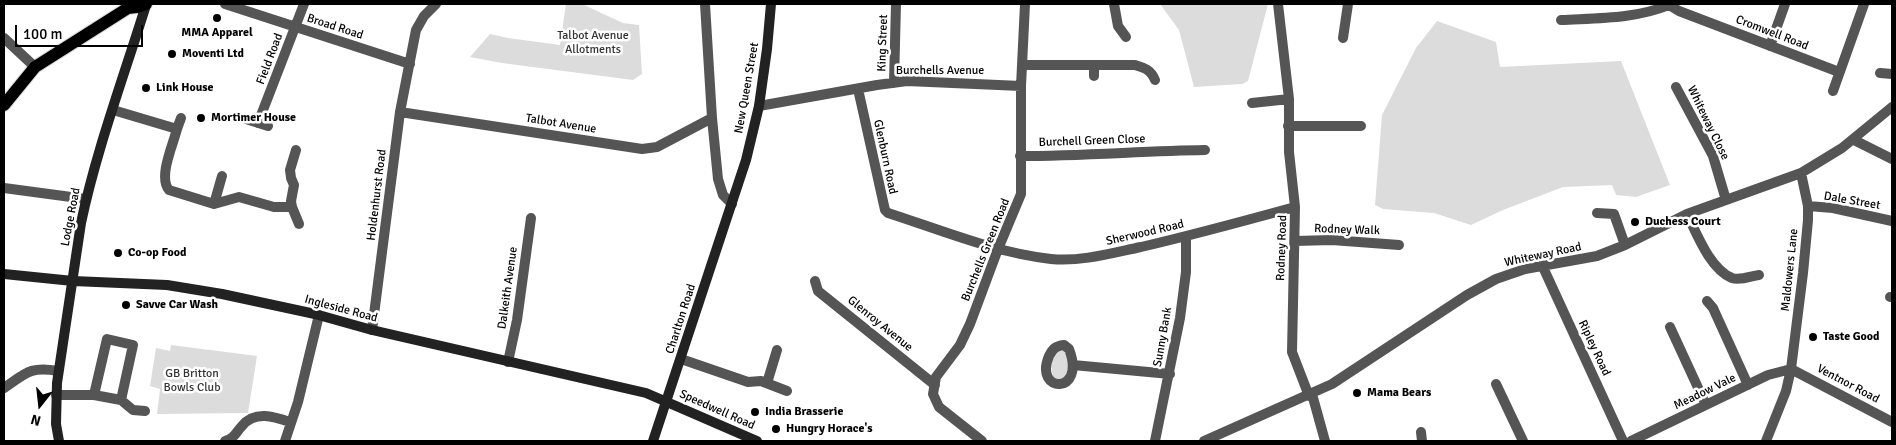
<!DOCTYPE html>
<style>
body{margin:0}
#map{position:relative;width:1896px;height:445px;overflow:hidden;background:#fff;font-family:Signika,sans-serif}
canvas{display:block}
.frame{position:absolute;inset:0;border:5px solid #000;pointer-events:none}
.north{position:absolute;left:15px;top:380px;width:50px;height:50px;-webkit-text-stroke:4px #fff;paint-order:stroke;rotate:196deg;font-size:14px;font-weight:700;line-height:20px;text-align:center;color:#000}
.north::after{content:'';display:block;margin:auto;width:18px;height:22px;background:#000;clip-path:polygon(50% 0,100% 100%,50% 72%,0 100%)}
.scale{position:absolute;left:15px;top:25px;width:128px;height:22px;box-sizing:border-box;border:2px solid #000;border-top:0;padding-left:6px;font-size:15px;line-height:18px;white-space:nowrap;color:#000;-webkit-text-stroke:4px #fff;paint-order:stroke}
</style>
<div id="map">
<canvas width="1896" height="445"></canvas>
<div class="frame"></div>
<div class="north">N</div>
<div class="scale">100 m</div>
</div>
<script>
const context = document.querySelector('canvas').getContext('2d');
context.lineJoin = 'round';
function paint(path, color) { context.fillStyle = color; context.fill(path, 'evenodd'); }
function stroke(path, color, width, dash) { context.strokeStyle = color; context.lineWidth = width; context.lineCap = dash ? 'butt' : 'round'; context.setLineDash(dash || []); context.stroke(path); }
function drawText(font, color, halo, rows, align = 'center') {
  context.font = font + ' Signika,sans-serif'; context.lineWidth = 5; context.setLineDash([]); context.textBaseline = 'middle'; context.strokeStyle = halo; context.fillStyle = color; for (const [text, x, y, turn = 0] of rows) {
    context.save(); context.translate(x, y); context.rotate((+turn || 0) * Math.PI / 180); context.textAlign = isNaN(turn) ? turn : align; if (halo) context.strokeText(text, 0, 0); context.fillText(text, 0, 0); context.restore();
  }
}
paint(new Path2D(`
 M566,4H582L623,23L639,25L642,74L633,80L502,63L470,57L490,34L508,38L560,45Z
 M1160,4H1268L1248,81L1242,84L1194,87L1179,30Z
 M1437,21L1496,42L1500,67L1621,61L1670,185L1636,197L1616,195L1612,185L1563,187L1503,210L1471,225L1434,213L1383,209L1375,205L1382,115L1416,48Z
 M171,345L257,356L248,413L157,414L160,389L150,386L156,348L170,351Z
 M1063,350C1072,358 1069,372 1062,380L1054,379C1050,369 1051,361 1056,352Z`), '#dcdcdc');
const primary = new Path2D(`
 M4,105L35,67L128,8L137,7L146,4`);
stroke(primary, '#dbdbdb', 14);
stroke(new Path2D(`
 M225,4L410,64
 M705,4L712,118L718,179L723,195L732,204
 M1114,4L1118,26L1126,37
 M1278,4L1289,99V152L1295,207L1292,352L1309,396
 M1669,5L1679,11L1839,72
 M1561,20C1598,18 1635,19 1669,5
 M4,38L35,67
 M1343,38L1348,4
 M1770,46L1785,4
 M1023,65H1135C1145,68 1151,70 1155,80
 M1094,65V76
 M1880,73L1892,74
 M894,83L896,4
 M1676,87L1713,156L1726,200
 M858,89L885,210L888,213C941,230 996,253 1051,259C1081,262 1112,253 1141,247C1193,235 1244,221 1295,207
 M1833,91L1864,4
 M1252,103L1289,99
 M759,106L877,85L907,81L1021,86
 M113,110L177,129C173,145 158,177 169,190L214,204L239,197L274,207H292
 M400,112L642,149L657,147L712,118
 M246,119L268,126
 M258,123L304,4
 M1288,126H1361
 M177,129L181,118
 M1854,140L1892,159
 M296,150L290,170L291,178L294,185L291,201L292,207L299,224
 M1020,156C1082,156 1143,151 1205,150
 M4,188L86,199
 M214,204L222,176
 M1808,206L1833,208L1892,221
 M1597,213L1614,214L1625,245
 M1687,214C1697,234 1710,269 1732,278C1740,281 1751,276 1759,275
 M1295,241L1332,240L1399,245
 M1542,265L1623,441
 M815,281L818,291L935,385
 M1890,297H1892
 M1707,301L1713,308L1748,385
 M1670,327L1706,405
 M372,330L400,112L416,30L424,16L436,4
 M1064,345L1069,349C1087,395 1033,394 1049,356C1053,348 1056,346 1064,345Z
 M681,359L748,382L761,381L787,391
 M508,362L517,320L531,218
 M1073,365L1170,374
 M1791,369L1892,422
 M767,383L777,350
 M1496,384L1523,441
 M4,388C26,373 30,366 58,371
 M1312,394L1325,441
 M56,395H94L121,400L133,410L145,411
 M94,395L107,339L133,345L121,400
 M1421,432L1422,441
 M225,441C235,438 236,432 242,426C255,410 275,417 290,422
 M285,441L298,402L319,315
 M982,441L939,407L933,394L936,377L960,345L970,324L998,249L1021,194V86L1025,4
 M1155,441L1180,318L1186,272V237
 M1204,441L1332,384L1467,295L1496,279L1525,269L1597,256L1625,245L1687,214L1801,173L1842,148L1892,107
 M1631,441L1768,375L1791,369
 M1766,441L1786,391L1791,369L1803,273L1808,220V206L1801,173`), '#555', 10);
stroke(new Path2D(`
 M4,274L73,281L167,285L222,294L315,314L372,330L646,393L757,441
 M59,441L56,424L57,383L81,223C96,151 124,76 146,5
 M653,441L746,160L759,106L767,49L771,4`), '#222', 10);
stroke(primary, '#000', 12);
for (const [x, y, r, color] of [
 [217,18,5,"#000"],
 [172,54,5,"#000"],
 [146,88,5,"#000"],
 [201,118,5,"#000"],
 [1635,222,5,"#000"],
 [118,253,5,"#000"],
 [126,305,5,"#000"],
 [1813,337,5,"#000"],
 [1357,393,5,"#000"],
 [755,412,5,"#000"],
 [776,429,5,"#000"]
]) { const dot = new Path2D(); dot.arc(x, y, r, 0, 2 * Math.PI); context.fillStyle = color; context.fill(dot); stroke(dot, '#fff', 2); }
drawText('12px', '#000', '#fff', [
 ["Broad Road",335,27,18],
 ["Cromwell Road",1772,33,21],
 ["King Street",883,43,-88],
 ["Field Road",270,59,-69],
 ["Burchells Avenue",940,71],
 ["New Queen Street",747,88,-80],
 ["Whiteway Close",1708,123,64],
 ["Talbot Avenue",561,124,9],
 ["Burchell Green Close",1092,141,-2],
 ["Glenburn Road",885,157,78],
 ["Holdenhurst Road",377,195,-83],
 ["Dale Street",1852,201,10],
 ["Lodge Road",71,217,-79],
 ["Rodney Walk",1347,230,2],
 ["Sherwood Road",1145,233,-13],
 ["Rodney Road",1282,248,-88],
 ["Burchells Green Road",986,250,-68],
 ["Whiteway Road",1543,255,-12],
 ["Maldowers Lane",1790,270,-84],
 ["Dalkeith Avenue",508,288,-82],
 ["Ingleside Road",341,309,15],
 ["Charlton Road",681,319,-72],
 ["Glenroy Avenue",880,324,39],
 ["Sunny Bank",1163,337,-80],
 ["Ripley Road",1594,348,65],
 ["Ventnor Road",1848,384,28],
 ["Meadow Vale",1705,392,-26],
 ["Speedwell Road",717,410,24]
]);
drawText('bold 12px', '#000', '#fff', [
 ["MMA Apparel",217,33,"center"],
 ["Moventi Ltd",182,54],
 ["Link House",156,88],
 ["Mortimer House",211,118],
 ["Duchess Court",1645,222],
 ["Co-op Food",128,253],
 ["Savve Car Wash",136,305],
 ["Taste Good",1823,337],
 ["Mama Bears",1367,393],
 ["India Brasserie",765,412],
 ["Hungry Horace's",786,429]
], 'left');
drawText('12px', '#333', '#fff', [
 ["Talbot Avenue",593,36],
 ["Allotments",593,50],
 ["GB Britton",192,374],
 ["Bowls Club",192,388]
]);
</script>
